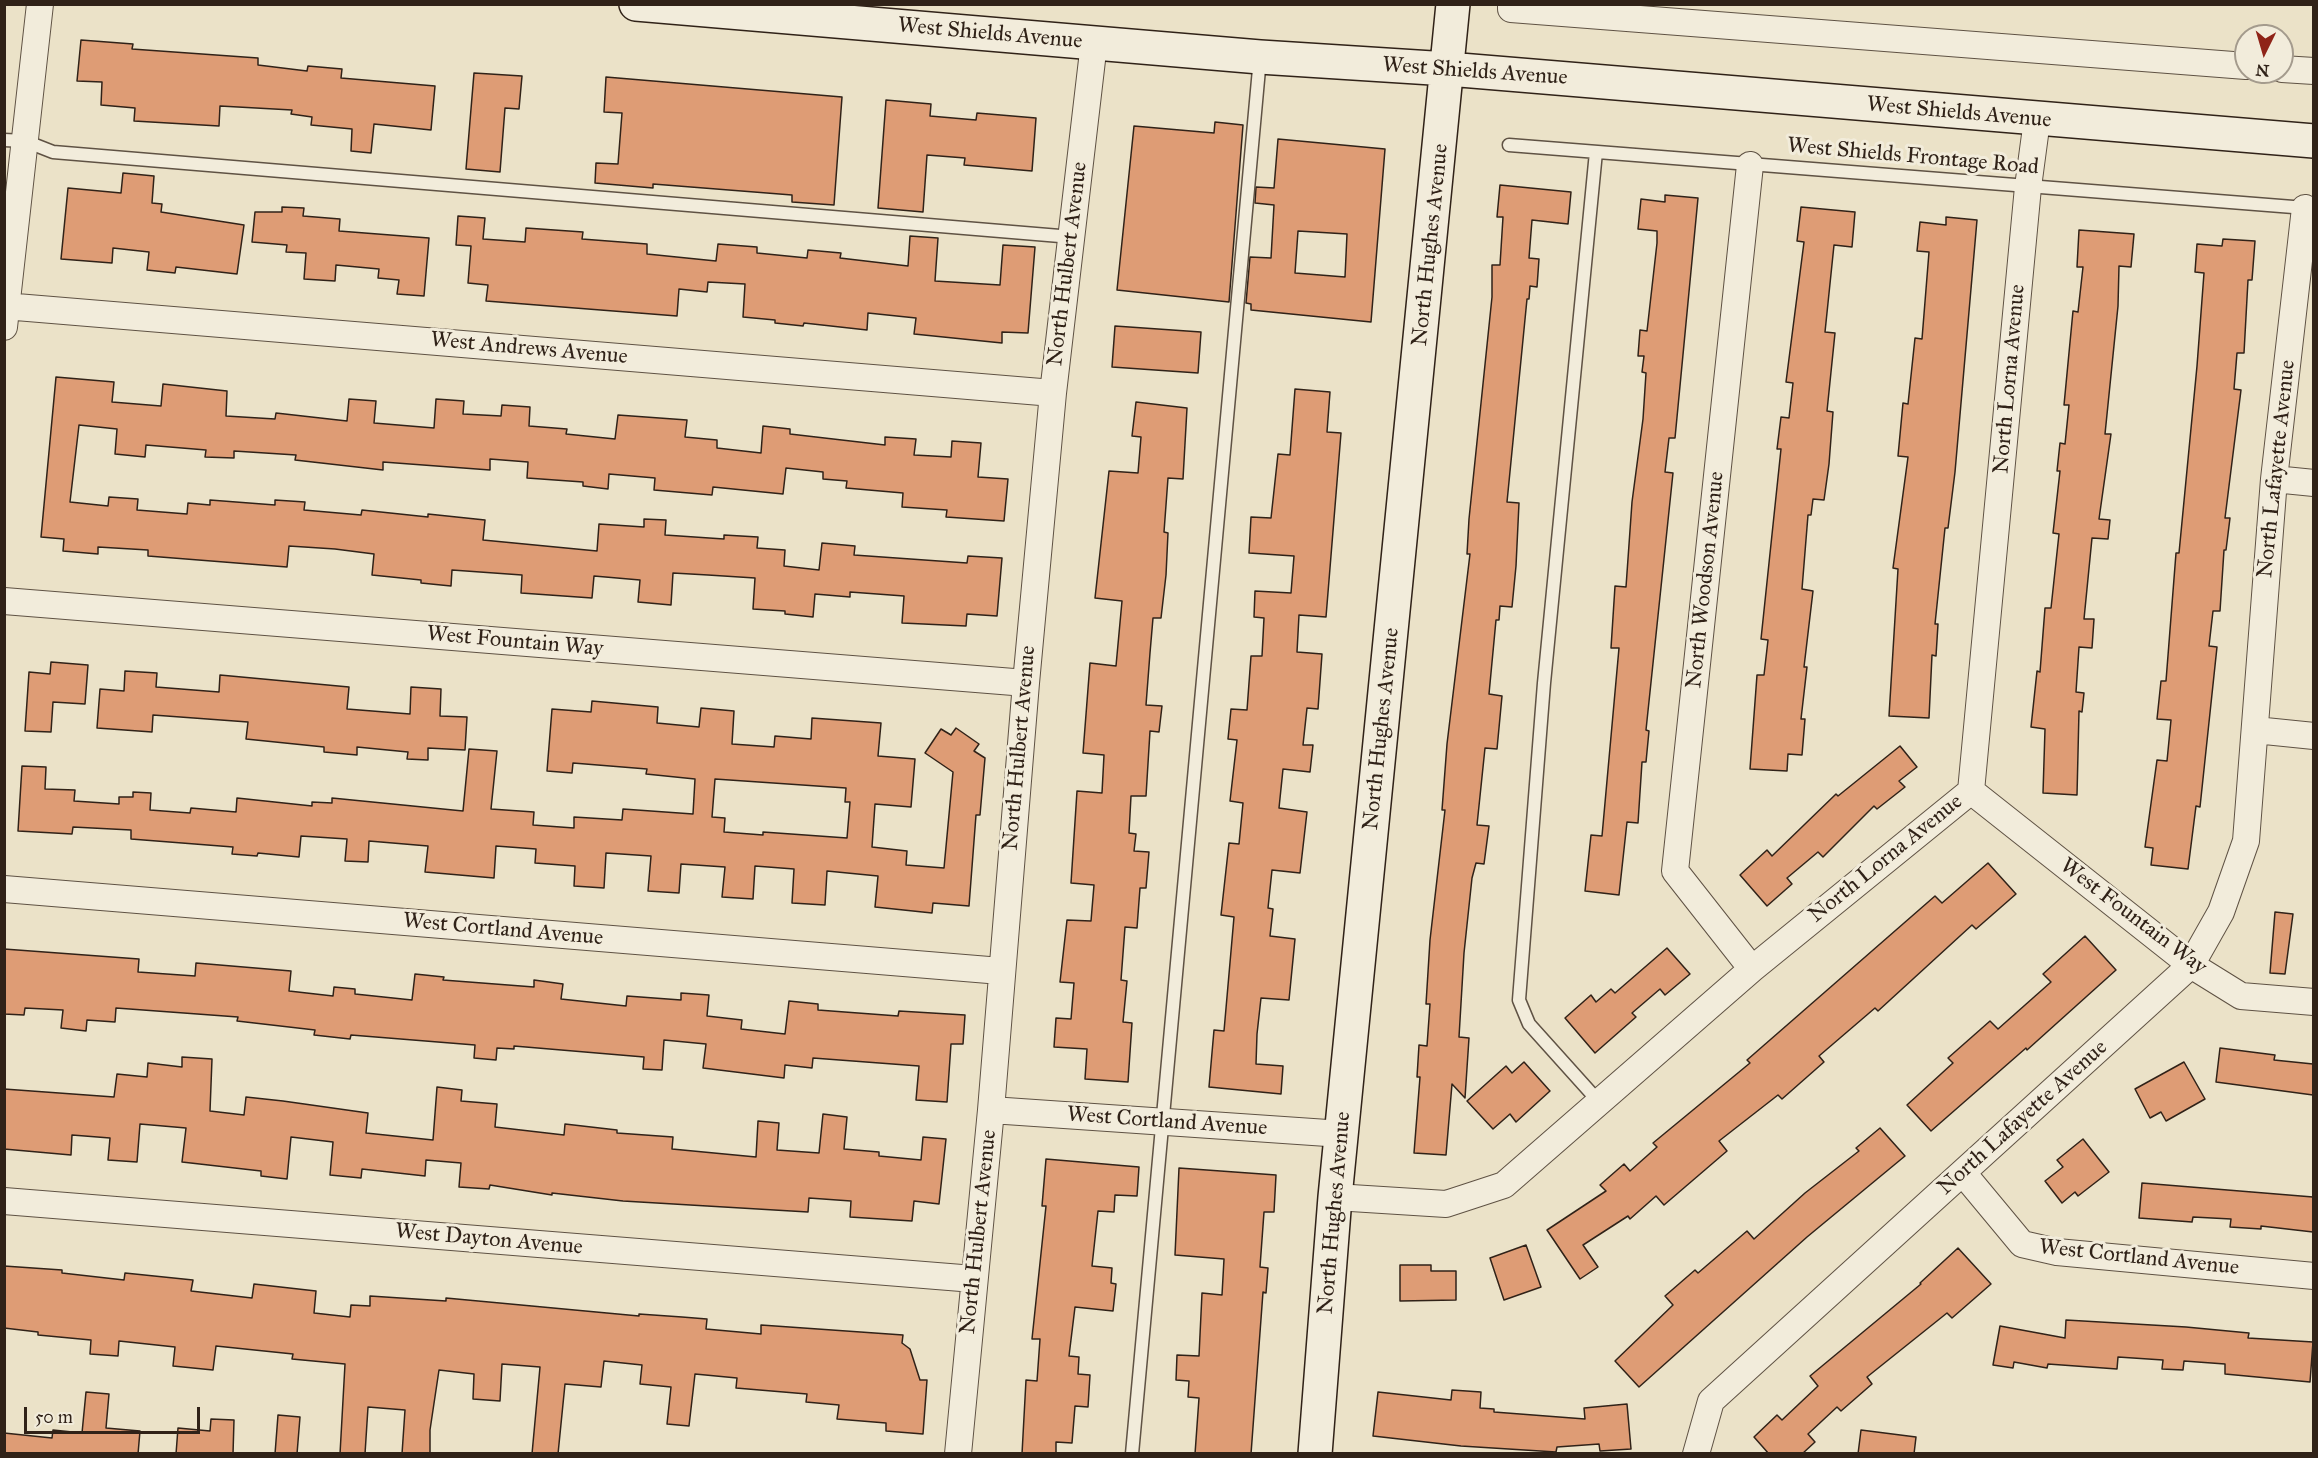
<!DOCTYPE html>
<style>
body{margin:0}
#map{position:relative;width:2318px;height:1458px;overflow:hidden;background:#ebe2c8;font-family:"IM FELL Great Primer",serif}
canvas{display:block}
.frame{position:absolute;inset:0;border:6px solid #302218;pointer-events:none}
.north{position:absolute;left:2234px;top:24px;width:60px;height:60px;box-sizing:border-box;background:#f2ecdb;border:2px solid #a49b8d;border-radius:50%;rotate:185deg;font-size:16px;font-weight:700;line-height:24px;text-align:center;color:#302218}
.north::after{content:'';display:block;margin:auto;width:21px;height:27px;background:#8f2418;clip-path:polygon(50% 0,100% 100%,50% 72%,0 100%)}
.scale{position:absolute;left:24px;top:1407px;width:176px;height:27px;box-sizing:border-box;border:3px solid #302218;border-top:0;padding-left:8px;font-size:18px;line-height:21px;white-space:nowrap;color:#302218;-webkit-text-stroke:4px #f2ecdb;paint-order:stroke}
</style>
<div id="map">
<canvas width="2318" height="1458"></canvas>
<div class="frame"></div>
<div class="north">N</div>
<div class="scale">50 m</div>
</div>
<script>
const context = document.querySelector('canvas').getContext('2d');
context.lineJoin = 'round';
function paint(path, color) { context.fillStyle = color; context.fill(path, 'evenodd'); }
function stroke(path, color, width, dash) { context.strokeStyle = color; context.lineWidth = width; context.lineCap = dash ? 'butt' : 'round'; context.setLineDash(dash || []); context.stroke(path); }
function drawText(font, color, halo, rows, align = 'center') {
  context.font = font + ' "IM FELL Great Primer",serif'; context.lineWidth = 6; context.setLineDash([]); context.textBaseline = 'middle'; context.strokeStyle = halo; context.fillStyle = color; for (const [text, x, y, turn = 0] of rows) {
    context.save(); context.translate(x, y); context.rotate((+turn || 0) * Math.PI / 180); context.textAlign = isNaN(turn) ? turn : align; if (halo) context.strokeText(text, 0, 0); context.fillText(text, 0, 0); context.restore();
  }
}
const building = new Path2D(`
 M81,40L133,44L132,49L258,58V65L307,71L308,66L342,69L341,78L435,86L431,130L374,124L371,153L351,151L352,129L311,125L312,117L291,114L292,110L220,106L219,126L134,121L135,108L101,105L102,82L77,81Z
 M474,73L522,76L519,109L505,108L500,172L466,169Z
 M606,77L842,97L834,205L792,202V195L653,184V188L595,183L596,163L618,164L622,113L604,112Z
 M886,100L931,104L930,116L976,120L977,113L1036,118L1032,171L964,165L965,158L927,155L923,212L878,208Z
 M1215,122L1243,125L1229,302L1117,290L1134,126L1214,133Z
 M1278,139L1385,149L1371,322L1251,310V304L1246,303L1250,257L1271,258L1274,205L1255,203L1256,187L1274,188ZM1298,231L1347,234L1345,277L1295,273Z
 M123,173L154,176L152,203L162,204L161,212L244,225L237,274L176,267L175,273L147,270L149,252L113,248L112,263L61,259L68,188L121,193Z
 M1500,185L1571,192L1568,224L1532,220L1529,258L1539,259L1537,287L1530,286L1529,299H1527L1507,502L1519,503L1516,566L1512,607L1500,606L1499,620H1496L1489,694L1502,696L1497,749L1485,748L1477,825L1489,826L1484,864L1476,863L1472,878L1464,953L1459,1037L1469,1038L1465,1098L1452,1084L1446,1155L1414,1153L1420,1077H1417L1419,1045L1427,1046L1430,1004H1426L1430,940L1445,810H1442L1447,744L1470,554H1467L1469,519L1492,297V265H1500L1503,217H1497Z
 M1665,195L1698,198L1675,438H1669L1665,472L1673,473L1646,730L1649,731L1646,762H1642L1638,823L1627,822L1619,895L1585,891L1591,835L1602,836L1619,648H1611L1615,586L1626,587L1632,502L1643,419L1646,373L1642,372L1644,356H1638L1640,330L1647,331L1657,243V231L1638,229L1641,199L1665,202Z
 M282,207L304,208L303,216L340,219L339,231L429,238L424,296L397,294L399,280L378,278L379,269L336,265L335,281L304,279L306,253L286,252L287,245L252,242L255,212H282Z
 M1801,207L1855,212L1852,247L1834,245L1825,332L1835,333L1827,411L1833,412L1829,464L1824,500L1813,499L1811,515H1808L1802,589L1813,591L1804,667H1807L1801,719H1805L1802,755L1788,754L1787,771L1750,769L1757,675H1764L1768,640L1761,639L1781,449H1777L1781,417L1789,418L1793,383L1786,382L1804,242L1797,241Z
 M458,216L485,218L483,239L525,242L526,228L583,232L582,239L647,244V254L716,261L718,244L757,247V253L807,258L808,250L841,253L840,258L908,266L910,236L938,238L935,281L1000,285L1003,245L1035,247L1028,333L1002,332V343L914,334L916,318L868,313L867,330L804,323L803,326L775,323V320L743,317L745,284L708,282L707,292L679,289L677,316L486,301L488,285L468,283L471,246L456,245Z
 M1946,217L1977,220L1955,472L1948,528H1945L1935,624H1938L1936,656L1932,655L1929,718L1889,716L1898,569L1893,568L1908,457L1898,456L1903,403L1908,404L1915,338L1922,339L1929,252L1917,251L1920,222L1946,225Z
 M2079,230L2134,234L2131,267L2119,266L2118,306L2105,434H2111L2099,519L2110,520L2108,539L2092,538L2084,619H2094L2092,648L2079,647L2076,692L2084,693L2082,712L2079,711L2077,795L2043,793L2045,729L2031,727L2037,671L2040,672L2045,608H2051L2059,534L2053,533L2060,471H2057L2060,443L2065,444L2069,405H2064L2073,311L2078,312L2083,267H2077Z
 M2223,239L2255,241L2252,280H2248L2244,353H2237L2234,389L2241,390L2225,518H2230L2226,550H2224L2220,611H2213L2209,646L2217,647L2200,807L2196,806L2188,869L2151,865L2153,848L2145,847L2157,760L2167,761L2171,720L2157,719L2161,681H2166L2176,553H2179L2197,366L2204,273L2195,272L2197,244L2222,246Z
 M1115,326L1201,332L1198,373L1112,367Z
 M56,377L114,382L112,402L161,406L163,384L227,391L226,416L275,419L276,413L347,421L349,399L376,401L374,423L434,428L436,399L464,401L463,414L501,416L502,405L530,407L529,426L567,429L566,434L615,439L618,415L687,420L685,437L717,440V448L761,453L763,426L790,429V434L885,445V437L916,439L914,455L951,457L952,441L981,443L978,477L1008,479L1004,521L946,517L947,510L902,507L903,493L846,488L847,481L823,479V472L786,468L783,494L713,487L712,495L654,490L655,478L609,474L608,489L583,486V482L527,478L528,462L490,459V470L383,462V470L295,460L296,455L234,451V458L205,457L206,450L146,445L145,457L115,454L117,429L79,425L70,502L108,506L109,497L138,499L137,510L187,514L188,503L210,505V500L275,505V500L305,502L304,510L361,515L362,510L428,517V514L485,520L483,540L597,551L599,524L644,527V519L666,520L665,535L724,539V535L758,537L757,548L785,550L784,566L819,570L822,543L855,546L854,555L967,563L968,556L1002,558L997,616L967,614L966,626L902,623L904,596L850,592V597L815,594L813,617L785,614V611L753,609L755,578L708,575L673,573L671,605L638,602L640,580L594,576L592,598L521,593L522,575L452,570L451,586L421,583V580L372,575L374,554L335,549L289,546L287,567L148,556V550L98,547V554L63,551L64,539L41,537Z
 M1295,389L1330,392L1327,432L1341,433L1326,617L1299,615L1297,652L1322,654L1318,709L1307,708L1303,745H1313L1310,772L1283,769L1279,808L1307,812L1300,873L1272,870L1268,908L1273,909L1270,936L1295,939L1289,1000L1261,998L1257,1034L1256,1064L1283,1066L1281,1094L1209,1087L1214,1030L1224,1031L1234,917L1221,915L1229,843L1239,844L1243,803L1230,801L1237,740L1228,739L1231,709L1247,710L1251,656H1262L1264,618L1254,617L1255,591L1291,593L1294,556L1249,553L1251,517L1271,518L1278,454L1290,455Z
 M1136,402L1187,408L1183,479L1168,478L1164,532L1168,533L1166,575L1161,618H1153L1150,653L1146,705L1162,706L1159,732L1150,731L1146,796H1131L1129,833L1136,834L1134,851L1149,852L1146,888H1140L1137,928L1125,927L1121,980L1127,981L1123,1022L1132,1023L1128,1082L1085,1079L1087,1049L1054,1047L1056,1018L1071,1019L1074,983L1060,982L1067,920L1091,921L1094,885L1071,883L1077,791L1102,793L1104,755L1083,753L1090,663L1116,666L1122,601L1095,598L1109,471L1138,473L1141,437L1132,436Z
 M51,662L88,665L85,704L53,702L51,732L25,731L29,672L50,674Z
 M125,671L157,673L156,687L219,692L220,675L349,687L347,709L410,714L411,687L441,689L440,716L467,717L465,750L428,748V760L407,759L408,752L357,747V755L324,752V747L246,739L248,722L153,715L152,732L97,728L100,689L124,691Z
 M592,701L658,707L657,723L699,727L701,708L734,711L732,744L774,747L775,736L811,739L812,718L881,723L878,756L915,759L911,807L875,804L872,847L907,851L906,865L944,868L953,772L925,753L941,729L951,735L956,728L979,744L974,751L985,758L980,815H976L969,906L933,903L932,913L875,907L878,876L827,871L825,905L792,903L794,869L755,866L753,899L722,897L725,867L681,864L679,893L648,891L651,856L606,853L604,888L574,886L575,866L535,863L536,849L496,846L494,878L425,872L428,846L369,841L368,862L345,861L347,839L301,836L299,857L258,853L257,856L232,854L233,847L131,839V830L73,827L72,834L18,831L22,766L46,767L45,789L75,790L74,801L119,804V797H133V792L151,793L150,810L190,813L191,808L236,812L237,798L312,806V802L332,803V798L463,811L469,749L497,751L491,809L534,812L533,825L574,828V817L622,820L623,809L693,814L695,779L646,774L647,769L573,763L572,773L547,771L552,709L591,712ZM715,779L846,788L845,802H850L847,838L763,832V835L724,832L725,818L712,817Z
 M1900,746L1917,767L1899,781L1905,787L1877,809L1874,806L1823,857L1818,852L1787,878L1792,884L1767,906L1740,875L1767,850L1772,856L1836,794L1838,796Z
 M1988,863L2016,894L1976,929L1972,925L1878,1011L1875,1008L1819,1056L1824,1062L1782,1099L1778,1095L1719,1141L1727,1151L1664,1205L1656,1196L1630,1219L1628,1216L1583,1245L1598,1267L1580,1279L1547,1230L1606,1191L1600,1185L1624,1164L1630,1171L1657,1147L1653,1143L1750,1063L1747,1060L1935,896L1942,903Z
 M2275,912L2293,914L2285,974L2270,973Z
 M2085,936L2116,970L2027,1050L2026,1048L1931,1131L1907,1105L1953,1063L1948,1058L1990,1021L1998,1029L2051,982L2043,974Z
 M1667,948L1690,974L1665,995L1660,989L1632,1013L1636,1017L1595,1053L1565,1018L1591,995L1596,1002L1611,989L1615,993Z
 M4,949L139,959L138,972L195,976L196,963L291,971L289,991L333,996L334,987L355,989V994L412,1000L415,974L444,977L443,980L534,987V980L563,984L561,999L626,1006L627,996L681,1000V993L709,995L707,1016L742,1020L741,1029L785,1034L789,1001L818,1004V1010L898,1016L899,1011L965,1015L963,1044H951L947,1102L916,1100L919,1066L813,1058L812,1068L785,1065L784,1078L703,1068L706,1044L664,1040L662,1070L643,1069L644,1057L514,1046V1049L497,1048L496,1060L474,1058L475,1045L351,1035L350,1039L314,1035L315,1030L237,1021L238,1017L116,1008L115,1022L87,1020L86,1031L61,1028L63,1010L25,1008L24,1015L4,1014Z
 M2220,1048L2275,1055L2274,1060L2313,1064V1095L2216,1082Z
 M182,1057L212,1059L210,1111L244,1115L246,1097L283,1101L368,1113L366,1133L433,1140L437,1087L462,1090L461,1101L497,1104L495,1127L564,1135L565,1124L617,1130V1133L673,1137L672,1149L756,1157L758,1121L779,1123L777,1150L819,1153L823,1114L847,1117L844,1149L879,1152V1156L921,1160L923,1137L946,1139L939,1204L914,1201L912,1221L850,1217L851,1201L809,1198L808,1212L623,1201L552,1193V1195L490,1185L489,1189L459,1187L461,1163L426,1160L425,1176L362,1169L361,1178L330,1175L333,1142L291,1137L287,1179L261,1176V1171L182,1162L186,1128L140,1124L137,1162L108,1160L110,1138L72,1135L71,1155L4,1149V1089L114,1097L117,1074L147,1077L148,1063L182,1067Z
 M1524,1062L1550,1091L1516,1122L1510,1114L1493,1129L1467,1101L1506,1066L1512,1073Z
 M2184,1062L2205,1099L2166,1121L2161,1112L2150,1118L2135,1089Z
 M1880,1128L1905,1156L1807,1237L1639,1387L1615,1361L1673,1305L1665,1296L1695,1270L1698,1273L1747,1231L1754,1239L1805,1193L1859,1151L1856,1148Z
 M2083,1139L2109,1172L2078,1196L2075,1192L2062,1203L2045,1181L2063,1167L2057,1160Z
 M1046,1159L1139,1167L1137,1196L1115,1195L1114,1212L1098,1211L1092,1266L1112,1268L1111,1283L1116,1284L1113,1311L1075,1307L1069,1356L1079,1357L1078,1374L1090,1375L1088,1407L1075,1406L1072,1443L1056,1442V1454H1022L1026,1380L1037,1381L1040,1339H1032L1046,1206H1042Z
 M1179,1168L1276,1175L1274,1212H1264L1260,1267L1268,1268L1266,1293L1263,1292L1251,1454H1195L1199,1398L1188,1397L1189,1381L1176,1380L1177,1355L1199,1356L1202,1293L1222,1295L1224,1259L1175,1255Z
 M2142,1183L2313,1197V1232L2261,1226V1229L2230,1227L2231,1219L2193,1217L2192,1222L2139,1218Z
 M1526,1245L1541,1287L1504,1300L1490,1258Z
 M1958,1248L1991,1284L1952,1318L1947,1313L1867,1377L1872,1384L1841,1411L1837,1407L1808,1434L1815,1442L1802,1454H1769L1754,1437L1777,1415L1782,1420L1818,1386L1810,1376L1921,1284L1920,1283Z
 M1400,1265H1431V1271H1456V1300L1400,1301Z
 M4,1266L62,1270V1273L124,1280L125,1273L193,1280L191,1291L252,1298L254,1284L316,1291L314,1313L350,1317L351,1305L370,1306V1296L446,1301V1298L639,1316V1314L682,1317L707,1319L706,1329L761,1334V1325L903,1335L902,1343L910,1349L920,1380H927L923,1434L886,1431V1423L837,1419L839,1405L806,1402L807,1394L736,1388L737,1378L695,1374L689,1426L667,1424L671,1387L640,1384L642,1365L604,1361L601,1387L565,1384L558,1454H532L540,1367L502,1364L500,1401L473,1399L474,1374L439,1370L430,1430V1454H402L405,1410L368,1407L365,1454H340L345,1364L292,1359L293,1354L216,1346L213,1370L173,1366L175,1347L119,1341L118,1356L90,1354L91,1340L38,1335V1332L4,1328Z
 M2066,1320L2186,1327L2249,1333L2248,1338L2313,1342L2310,1382L2225,1374V1364L2184,1361L2183,1370L2162,1369L2163,1360L2118,1357L2117,1369L2048,1364L2047,1368L2014,1362L2013,1368L1993,1365L2000,1326L2065,1338Z
 M1452,1390L1481,1392L1480,1408L1494,1409V1412L1585,1419L1584,1408L1627,1404L1631,1449L1600,1451L1599,1444L1557,1447L1556,1452L1461,1446L1373,1436L1378,1392L1451,1400Z
 M86,1392L109,1394L106,1428L140,1431L138,1454H4V1433L52,1438L53,1430L82,1433Z
 M278,1415L300,1417L297,1454H275Z
 M211,1419L234,1420L233,1454H176L178,1428L210,1431Z
 M1861,1430L1916,1437L1914,1454H1858Z`);
paint(building, '#de9c75');
stroke(building, '#302218', 1.5);
const lane = new Path2D(`
 M4,140L25,141L53,152L1072,237
 M1509,145L2306,208
 M1596,152L1544,683L1519,1000L1529,1024L1600,1103
 M1132,1454L1260,58`);
const street = new Path2D(`
 M1511,4V9L2246,66
 M2282,69L2314,71
 M1750,165L1675,871L1752,969
 M4,306L1053,393
 M4,327L40,4
 M2274,479L2314,483
 M4,601L1026,683
 M2255,730L2314,736
 M1971,791L2191,965L2241,996L2314,1002
 M4,889L1001,971
 M991,1110L1342,1134
 M1963,1173L2022,1244L2057,1252L2314,1276
 M1335,1197L1446,1204L1504,1185L1752,969L1971,791L2028,187L2037,120
 M4,1201L974,1279
 M958,1454L991,1110L1026,683L1053,393L1094,43
 M1696,1454L1711,1401L2191,965L2221,912L2246,841L2274,479L2305,208`);
const secondary = new Path2D(`
 M636,4L1260,57L1448,69L2314,141
 M1315,1454L1335,1197L1453,4`);
stroke(lane, '#5f5244', 15);
stroke(street, '#5f5244', 28);
stroke(secondary, '#302218', 36);
stroke(lane, '#f2ecdb', 12);
stroke(street, '#f2ecdb', 26);
stroke(secondary, '#f2ecdb', 33);
drawText('22px', '#302218', '#f2ecdb', [
 ["West Shields Avenue",990,34,5],
 ["West Shields Avenue",1475,72,4],
 ["West Shields Avenue",1959,113,5],
 ["West Shields Frontage Road",1913,157,5],
 ["North Hughes Avenue",1431,245,-84],
 ["North Hulbert Avenue",1068,264,-83],
 ["West Andrews Avenue",529,349,5],
 ["North Lorna Avenue",2010,379,-85],
 ["North Lafayette Avenue",2277,469,-84],
 ["North Woodson Avenue",1706,580,-84],
 ["West Fountain Way",515,642,5],
 ["North Hughes Avenue",1382,729,-84],
 ["North Hulbert Avenue",1020,748,-85],
 ["North Lorna Avenue",1886,859,-39],
 ["West Fountain Way",2133,917,37],
 ["West Cortland Avenue",503,930,5],
 ["North Lafayette Avenue",2023,1118,-42],
 ["West Cortland Avenue",1167,1122,4],
 ["North Hughes Avenue",1335,1213,-85],
 ["North Hulbert Avenue",979,1232,-84],
 ["West Dayton Avenue",489,1240,5],
 ["West Cortland Avenue",2139,1258,6]
]);
</script>
